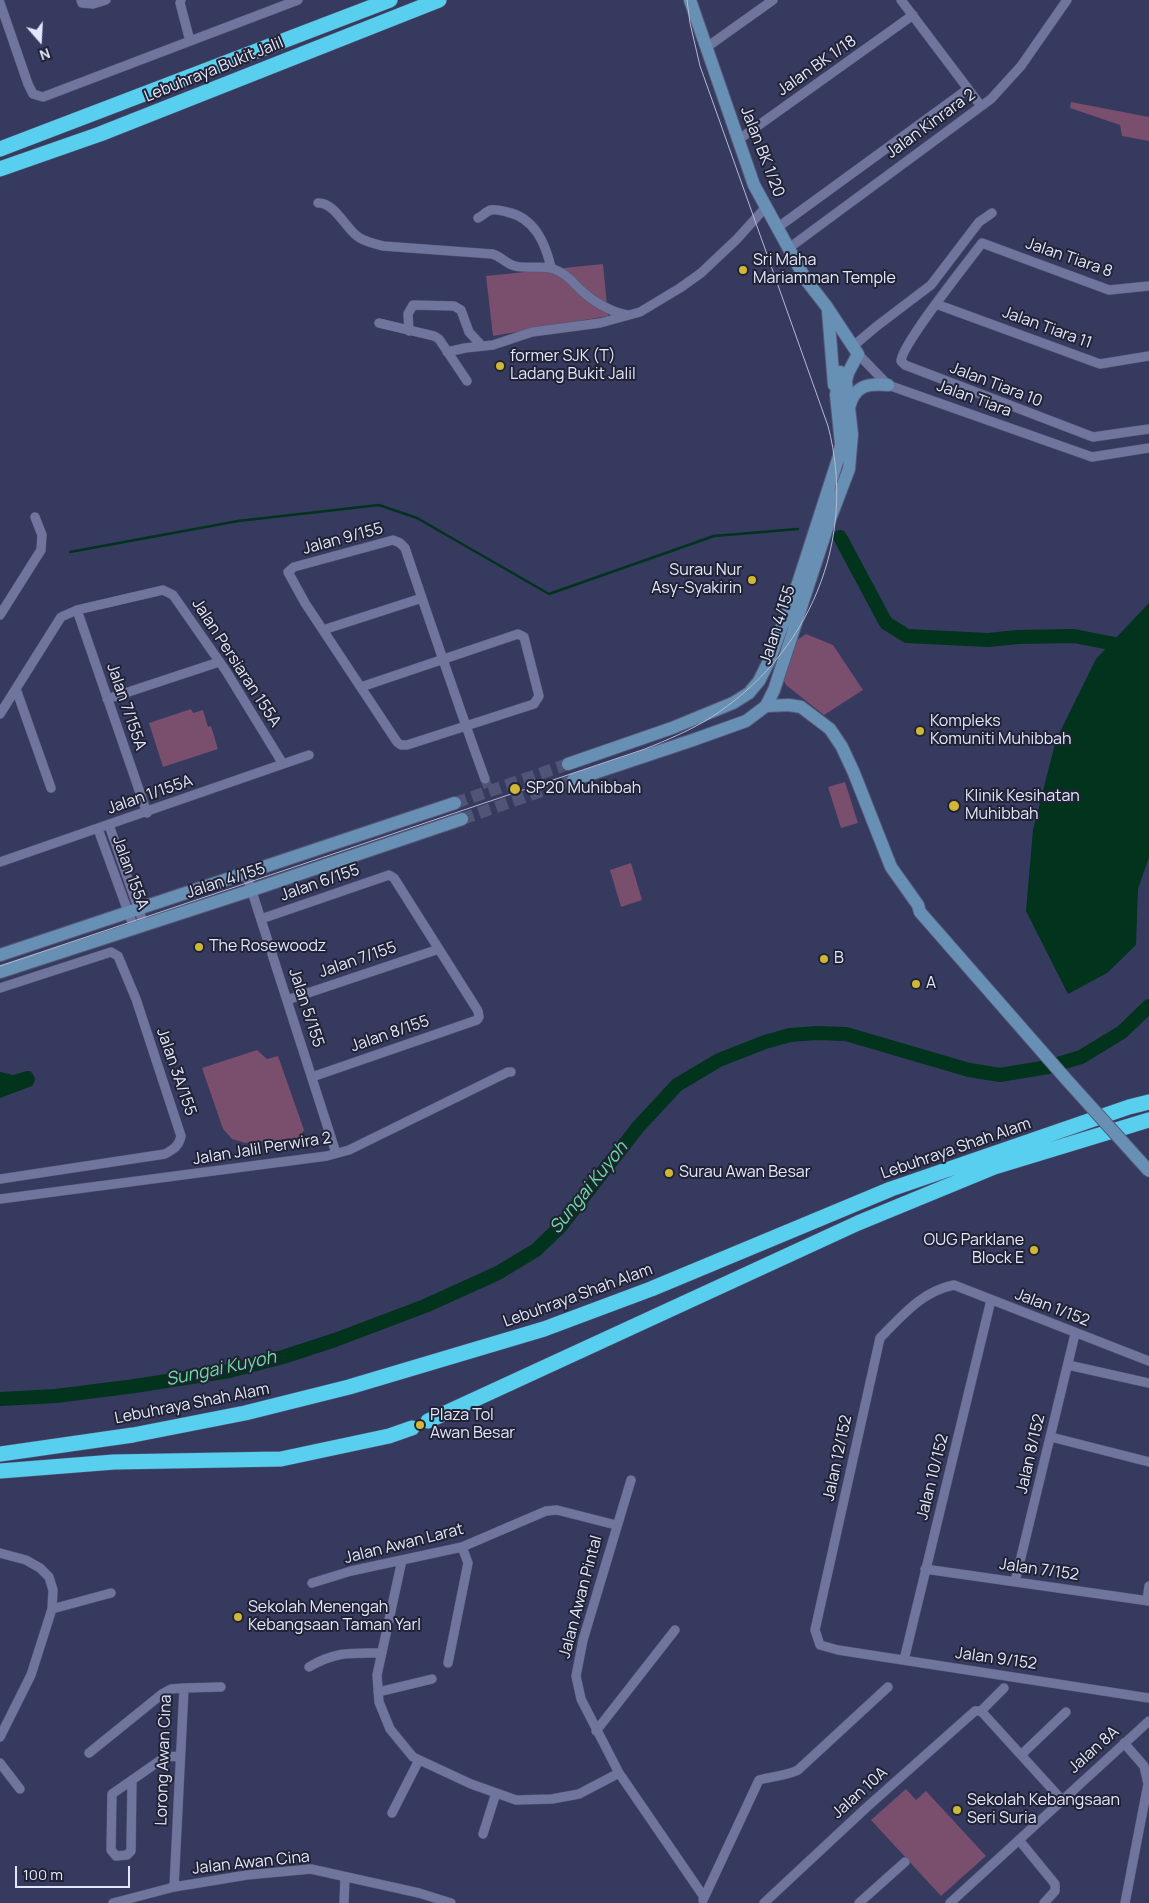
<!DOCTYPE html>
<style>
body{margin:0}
#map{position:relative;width:1149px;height:1903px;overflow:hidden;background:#363a5e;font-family:Manrope,sans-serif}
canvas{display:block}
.north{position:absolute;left:15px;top:15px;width:50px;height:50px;-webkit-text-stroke:4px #212334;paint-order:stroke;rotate:161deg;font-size:14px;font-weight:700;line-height:20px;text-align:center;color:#e3e7fe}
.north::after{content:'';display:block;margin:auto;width:18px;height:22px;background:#e3e7fe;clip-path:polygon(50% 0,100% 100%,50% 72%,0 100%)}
.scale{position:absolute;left:15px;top:1866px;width:115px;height:22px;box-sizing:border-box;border:2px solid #e3e7fe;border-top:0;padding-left:6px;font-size:15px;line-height:18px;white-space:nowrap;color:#e3e7fe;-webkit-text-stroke:4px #212334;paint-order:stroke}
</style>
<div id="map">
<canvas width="1149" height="1903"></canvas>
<div class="north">N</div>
<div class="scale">100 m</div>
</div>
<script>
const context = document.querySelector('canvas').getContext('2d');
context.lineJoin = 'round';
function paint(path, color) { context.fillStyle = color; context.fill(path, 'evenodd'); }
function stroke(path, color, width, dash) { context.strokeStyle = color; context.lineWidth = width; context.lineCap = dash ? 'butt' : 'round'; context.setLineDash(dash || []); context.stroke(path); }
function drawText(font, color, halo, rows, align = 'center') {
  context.font = font + ' Manrope,sans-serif'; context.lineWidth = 4; context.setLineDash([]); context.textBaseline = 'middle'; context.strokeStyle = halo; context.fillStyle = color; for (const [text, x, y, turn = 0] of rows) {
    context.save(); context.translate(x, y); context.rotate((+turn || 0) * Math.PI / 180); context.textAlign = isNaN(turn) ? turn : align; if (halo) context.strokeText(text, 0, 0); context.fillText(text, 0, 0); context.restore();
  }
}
paint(new Path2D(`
 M1071,102L1149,117V141L1122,136L1120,125L1070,108Z
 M603,264L608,316L493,336L486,276Z
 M806,634L833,645L863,690L824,715L786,685L783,679L797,640Z
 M191,709L193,713L203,710L208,727L211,726L218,749L163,767L149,723Z
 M845,782L858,823L841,828L828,787Z
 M631,863L642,900L621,907L610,870Z
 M257,1050L267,1059L278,1056L304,1130L299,1138L245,1143L232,1139L223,1129L202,1068Z
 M906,1789L916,1800L926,1791L986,1856L941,1896L871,1820Z`), '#7a4e6d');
paint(new Path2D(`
 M1149,603V857L1138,889L1136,945L1107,973L1068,994L1026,911L1033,830L1056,740L1096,659Z
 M27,1071H30C36,1077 36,1080 32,1086L0,1098V1072L13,1075Z`), '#01331d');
stroke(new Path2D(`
 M70,552L238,521L379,505L417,518L549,594L714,536L798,529`), '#01331d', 2.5);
stroke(new Path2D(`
 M840,537L886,623L907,636L988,640L1018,637L1074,636L1149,651
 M0,1399L56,1396L135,1386L229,1371L283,1357L335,1340L425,1306L498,1273L536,1250L560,1227L638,1127L677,1085L719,1060L765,1042L790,1035L817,1033L846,1034L969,1070L1000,1075L1048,1067L1081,1057L1122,1032L1149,1006`), '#01331d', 14);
stroke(new Path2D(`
 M485,779L489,791`), '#505476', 9, [9, 4.5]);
stroke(new Path2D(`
 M455,803L568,764
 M462,819L573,780`), '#505476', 12, [12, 6]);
const street = new Path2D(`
 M81,0L82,3L93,4L106,0
 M181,0L180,3L190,41
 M901,0L981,106
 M0,3L28,84L33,94L43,97L298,0
 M707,47L773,0
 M738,140L913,15
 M318,203C334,202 345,227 357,236C364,242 374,243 383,246L492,254C501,256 506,264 515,266C531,270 545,263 560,272C570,277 575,285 583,292C595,303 612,312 627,315
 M478,218C483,216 486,211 491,210C497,209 502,211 507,212C535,218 545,243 551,267
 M777,228L968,89
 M789,248L991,99L1021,66L1067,0
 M1149,286L1109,290L982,243C967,263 902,344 901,361L905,365L1093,437L1149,429
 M936,304L1100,364L1149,356
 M379,323L434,336L439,339L467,381
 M409,331L408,314L413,305L454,306L461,310L469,332L482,346
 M852,347L877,326L931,285L979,222L992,213
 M447,352L465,348L493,345L532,332L600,323L640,312L680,288L701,273L737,239L765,208
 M858,354L888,385L1092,457L1149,448
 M77,610L147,813
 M0,615L41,550L42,535L35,517
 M323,630L422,598
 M361,687L518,634L524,637L539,696L534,704L407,745H401L397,742L305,603L288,572L294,567L393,540L400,543L405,548C431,625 457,702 485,779
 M16,689L51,788
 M107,699L219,662
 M0,714L61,617L77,610L163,590L173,595L226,671L283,764
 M109,825L144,925
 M98,829L134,928
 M0,862L309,755
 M246,873L336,1153
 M261,919L389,875L394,878L478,1011L479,1017L477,1020L312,1077
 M0,988L111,952L118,956L136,999L181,1136C179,1146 174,1149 165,1154L0,1179
 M287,1000L439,949
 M0,1199L327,1156L349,1150L508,1072H511
 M1149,1361L954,1285C922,1291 902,1316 880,1338L815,1630L820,1645L838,1650L1149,1698
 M1068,1365L1149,1383
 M1051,1437L1149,1462
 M631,1480L583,1640L576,1676L581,1699L619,1773L704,1897
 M0,1553L26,1560L40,1568L49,1577L53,1590L52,1609L31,1675L0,1737
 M402,1560L377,1675L379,1702L390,1729L413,1757L471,1784L516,1800L552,1799L579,1794L619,1773
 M925,1569L1149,1601
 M1015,1582L1075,1334
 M312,1583L351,1571L462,1547L546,1511L557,1510L616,1525
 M1147,1601L1149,1586
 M52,1609L111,1593
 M904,1660L991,1300
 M448,1663L468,1563L462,1547
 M309,1667C336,1651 352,1653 382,1653
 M184,1688L221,1687
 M378,1692L432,1679
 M981,1711L1004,1688
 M596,1731L675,1630
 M1124,1743L1144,1766L1148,1784L1125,1903
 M89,1753L162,1694L171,1689L184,1688L174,1887
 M1022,1754L1066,1712
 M0,1763L20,1789
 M132,1780L131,1851L127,1855L116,1856L111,1850L112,1794L165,1757L180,1756
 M392,1813L419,1760
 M483,1834L496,1793
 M1019,1840L1055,1884V1891L1044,1903
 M703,1900L759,1780C773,1776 786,1776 798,1770L888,1687
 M113,1903L174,1887L247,1875L311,1869L419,1893L451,1903
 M344,1903L345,1877
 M764,1903L867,1807L975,1711H981L1062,1800
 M859,1903L905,1862
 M950,1903L1149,1721`);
const secondary = new Path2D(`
 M828,311L834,385
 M849,408C854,386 867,383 888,385
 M766,706L789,705L801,707L830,729L842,747L854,773L891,867L918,905L920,912
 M568,764L672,728L733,703L749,693L759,681L770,659L798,583L839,456L841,444L836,395L840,372
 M573,780L693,740L746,721L766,706L774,690L830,519L849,469L852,434L846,381L848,373L858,354L827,307L806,280L754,185L690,0
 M0,955L455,803
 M0,972L252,890L462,819`);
const highway = new Path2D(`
 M0,149L390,0
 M0,169L100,134L439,0
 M428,1421L858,1223L994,1167L1149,1120
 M0,1454L133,1435L245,1413L349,1387L544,1329L651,1289L891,1189L1129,1107L1149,1102
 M0,1471L114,1462L281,1459L389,1436L412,1428`);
stroke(street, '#555877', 10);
stroke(secondary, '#555877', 14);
stroke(highway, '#555877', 16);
stroke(street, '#6f759d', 9);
stroke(secondary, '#6890b5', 12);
stroke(highway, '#58cfee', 15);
stroke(new Path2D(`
 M0,966L645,749C667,740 689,731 710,718C809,655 858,540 828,426L700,66L690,23L687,0`), '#b5b9d3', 1);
const secondaryBridge = new Path2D(`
 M920,912L1066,1079L1149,1171`);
stroke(secondaryBridge, '#555877', 14, []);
stroke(secondaryBridge, '#6890b5', 12);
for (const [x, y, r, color] of [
 [743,270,5,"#d0b736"],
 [500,366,5,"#d0b736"],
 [752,580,5,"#d0b736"],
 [920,731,5,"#d0b736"],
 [515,789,6,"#d0b736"],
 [954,806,6,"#d0b736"],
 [199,947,5,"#d0b736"],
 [824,959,5,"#d0b736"],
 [916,984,5,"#d0b736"],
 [669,1173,5,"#d0b736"],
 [1034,1250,5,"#d0b736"],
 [420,1425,5,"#d0b736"],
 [238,1617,5,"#d0b736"],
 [957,1810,5,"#d0b736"]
]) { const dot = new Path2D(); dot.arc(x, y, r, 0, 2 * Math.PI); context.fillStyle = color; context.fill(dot); stroke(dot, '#212334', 2); }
drawText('16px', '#e3e7fe', '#212334', [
 ["Jalan BK 1/18",817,66,-35],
 ["Lebuhraya Bukit Jalil",214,70,-22],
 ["Jalan Kinrara 2",931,124,-36],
 ["Jalan BK 1/20",762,152,69],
 ["Jalan Tiara 8",1069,258,19],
 ["Jalan Tiara 11",1047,328,20],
 ["Jalan Tiara 10",996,385,21],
 ["Jalan Tiara",974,399,20],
 ["Jalan 9/155",343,539,-15],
 ["Jalan 4/155",778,625,-72],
 ["Jalan Persiaran 155A",236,663,57],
 ["Jalan 7/155A",126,707,71],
 ["Jalan 1/155A",150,795,-19],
 ["Jalan 155A",130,873,70],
 ["Jalan 4/155",226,881,-18],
 ["Jalan 6/155",320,883,-19],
 ["Jalan 7/155",358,960,-19],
 ["Jalan 5/155",306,1008,72],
 ["Jalan 8/155",390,1034,-19],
 ["Jalan 3A/155",176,1072,71],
 ["Jalan Jalil Perwira 2",262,1149,-9],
 ["Lebuhraya Shah Alam",956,1149,-19],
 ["Lebuhraya Shah Alam",578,1296,-20],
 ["Jalan 1/152",1052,1308,21],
 ["Lebuhraya Shah Alam",192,1404,-11],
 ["Jalan 8/152",1031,1454,-77],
 ["Jalan 12/152",838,1458,-78],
 ["Jalan 10/152",933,1477,-76],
 ["Jalan Awan Larat",404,1544,-14],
 ["Jalan 7/152",1039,1570,8],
 ["Jalan Awan Pintal",581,1597,-75],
 ["Jalan 9/152",996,1659,8],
 ["Jalan 8A",1094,1750,-42],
 ["Lorong Awan Cina",164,1760,-88],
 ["Jalan 10A",860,1793,-42],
 ["Jalan Awan Cina",251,1863,-6]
]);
drawText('16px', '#e3e7fe', '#212334', [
 ["Sri Maha",753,261],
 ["Mariamman Temple",753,279],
 ["former SJK (T)",510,357],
 ["Ladang Bukit Jalil",510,375],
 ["Surau Nur",742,571,"right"],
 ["Asy-Syakirin",742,589,"right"],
 ["Kompleks",930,722],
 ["Komuniti Muhibbah",930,740],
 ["SP20 Muhibbah",526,789],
 ["Klinik Kesihatan",965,797],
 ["Muhibbah",965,815],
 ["The Rosewoodz",209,947],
 ["B",834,959],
 ["A",926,984],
 ["Surau Awan Besar",679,1173],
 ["OUG Parklane",1024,1241,"right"],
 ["Block E",1024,1259,"right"],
 ["Plaza Tol",430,1416],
 ["Awan Besar",430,1434],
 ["Sekolah Menengah",248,1608],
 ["Kebangsaan Taman Yarl",248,1626],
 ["Sekolah Kebangsaan",967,1801],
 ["Seri Suria",967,1819]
], 'left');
drawText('italic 18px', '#6adea0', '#212334', [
 ["Sungai Kuyoh",589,1188,-51],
 ["Sungai Kuyoh",221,1369,-12]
]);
</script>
